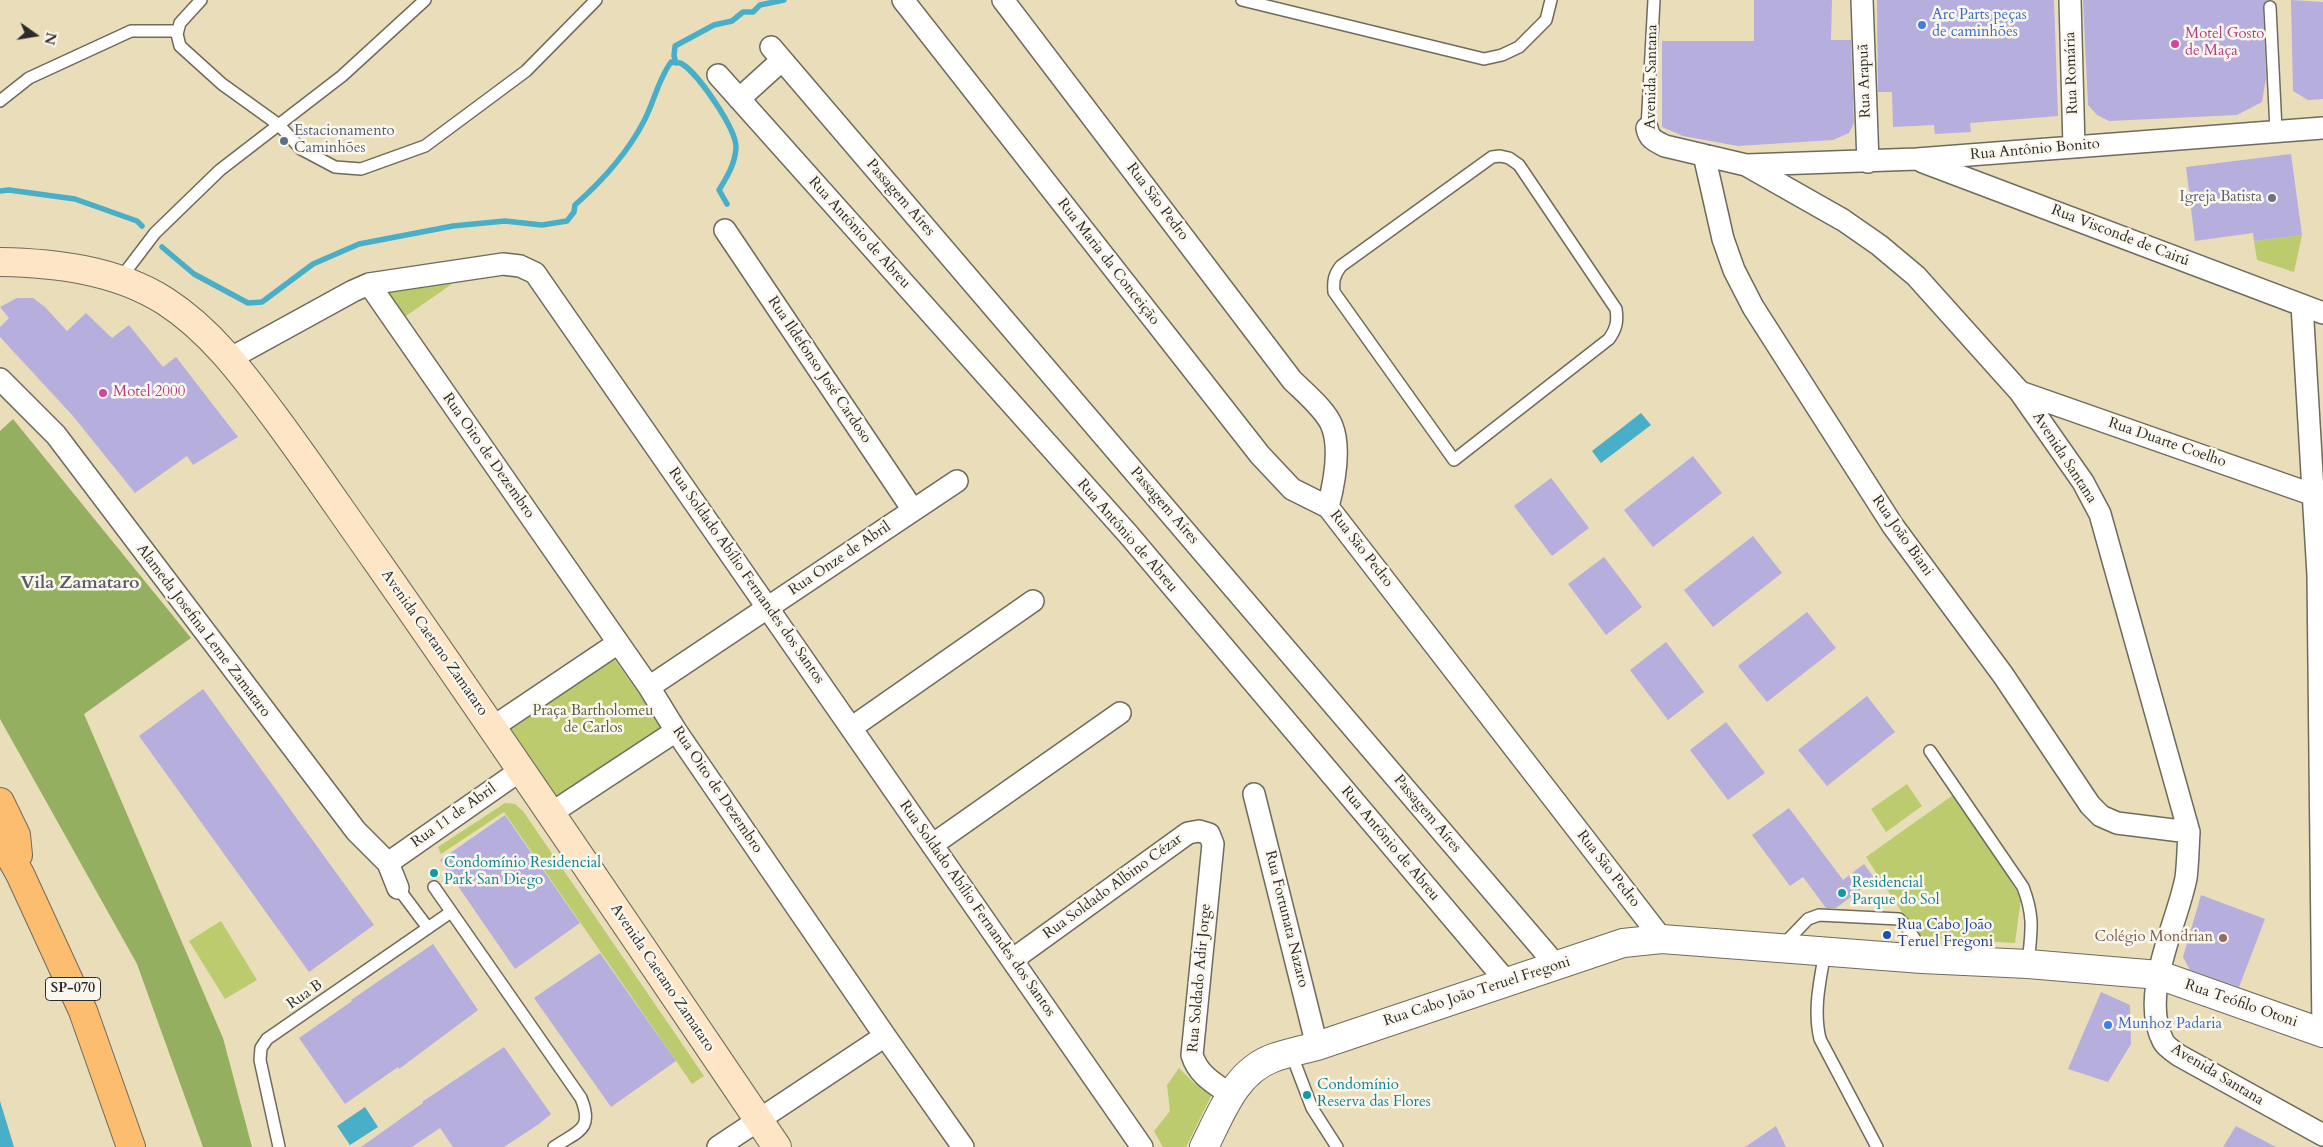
<!DOCTYPE html>
<meta charset="utf-8">
<style>
body{margin:0}
#map{position:relative;width:2323px;height:1147px;overflow:hidden;background:#e9deb9;font-family:Cardo,serif}
canvas{display:block}
.north{position:absolute;left:10px;top:10px;width:50px;height:50px;-webkit-text-stroke:4px #fbf7ec;paint-order:stroke;rotate:103deg;font-size:14px;font-weight:700;line-height:20px;text-align:center;color:#2b2b2b}
.north::after{content:'';display:block;margin:auto;width:18px;height:22px;background:#2b2b2b;clip-path:polygon(50% 0,100% 100%,50% 72%,0 100%)}
</style>
<div id="map">
<canvas width="2323" height="1147"></canvas>
<div class="north">N</div>
</div>
<script>
const context = document.querySelector('canvas').getContext('2d');
context.lineJoin = 'round';
function paint(path, color) { context.fillStyle = color; context.fill(path, 'evenodd'); }
function stroke(path, color, width, dash) { context.strokeStyle = color; context.lineWidth = width; context.lineCap = dash ? 'butt' : 'round'; context.setLineDash(dash || []); context.stroke(path); }
function drawText(font, color, halo, rows, align = 'center') {
  context.font = font + ' Cardo,serif'; context.lineWidth = 5; context.setLineDash([]); context.textBaseline = 'middle'; context.strokeStyle = halo; context.fillStyle = color; for (const [text, x, y, turn = 0] of rows) {
    context.save(); context.translate(x, y); context.rotate((+turn || 0) * Math.PI / 180); context.textAlign = isNaN(turn) ? turn : align; if (halo) context.strokeText(text, 0, 0); context.fillText(text, 0, 0); context.restore();
  }
}
paint(new Path2D(`
 M2302,235L2294,272L2257,260L2254,241Z
 M430,284H452L403,318L384,289Z
 M610,653L662,726L559,800L507,727Z
 M1907,784L1922,806L1886,832L1871,809Z
 M1956,793L2021,898L2015,943L1918,937L1866,857Z
 M505,803L515,804L523,811L704,1076L692,1084L504,812L441,854L438,847Z
 M221,921L257,980L225,999L189,941Z
 M1179,1068L1194,1083L1212,1094L1186,1147H1163L1154,1131L1170,1111L1167,1085Z`), '#bccb6d');
paint(new Path2D(`
 M13,419L191,638L84,714L223,1038L252,1147H203L137,964L0,719V431Z`), '#95af60');
paint(new Path2D(`
 M1641,413L1651,425L1601,463L1592,451Z
 M0,1101L14,1147H0Z
 M365,1107L378,1127L350,1145L337,1126Z`), '#49aec8');
stroke(new Path2D(`
 M676,63L674,56L675,46L714,25L732,21L743,12H753L760,5L784,0
 M0,191L9,190L75,199L137,221L142,226
 M162,247L194,274L248,303L262,302L313,264L359,244L453,226L505,221L542,225L567,221L574,212L575,205C601,182 628,152 644,121C654,102 658,80 671,62C675,63 680,62 682,64C698,73 737,130 736,148C735,164 727,177 719,190L727,204`), '#49aec8', 5.5);
paint(new Path2D(`
 M1754,0H1832L1831,40H1851L1854,123L1849,133L1833,140L1738,146L1683,136L1662,127V41H1754Z
 M1877,0H2054L2058,116L1970,123L1971,132L1935,134L1934,125L1893,127L1892,92H1878Z
 M2083,0H2268L2263,7L2266,78L2262,102L2237,115L2109,121L2097,115L2088,105Z
 M2291,0L2323,2V99L2308,100L2293,91Z
 M2291,154L2302,235L2254,241L2253,233L2195,241L2186,167Z
 M17,298H33L45,307L67,331L86,313L112,338L129,325L163,367L176,357L238,437L193,465L187,456L135,493L73,416L0,337V327L9,318L0,307Z
 M1693,456L1722,493L1653,547L1624,510Z
 M1551,478L1589,528L1552,556L1514,506Z
 M1753,536L1782,573L1713,627L1684,590Z
 M1604,557L1642,607L1606,635L1568,584Z
 M1807,612L1836,648L1767,702L1738,666Z
 M1666,642L1704,692L1668,720L1630,670Z
 M203,689L374,925L309,972L139,736Z
 M1867,696L1895,732L1827,786L1798,750Z
 M1726,722L1765,773L1728,800L1690,750Z
 M1789,808L1843,880L1864,864L1875,879L1836,908H1826L1803,877L1790,886L1752,835Z
 M505,815L580,923L515,969L440,860Z
 M2201,895L2265,919L2239,987L2190,970L2183,957Z
 M433,944L478,1010L399,1069L398,1067L345,1104L299,1038L352,1001L351,1000Z
 M600,953L676,1061L611,1107L534,998Z
 M2101,992L2130,1005L2131,1044L2108,1082L2068,1069Z
 M504,1047L551,1114L539,1124L504,1147H453L440,1128L412,1147H361L423,1103L422,1102Z
 M1776,1126L1786,1147H1745Z
 M2236,1126L2276,1147H2223Z`), '#b6aedd');
const service = new Path2D(`
 M201,0L180,23L177,34L180,46L222,84L279,125L301,149L335,167L361,169L425,146L526,71L596,0
 M1242,0L1484,59L1502,55L1519,47L1546,20L1551,0
 M2270,7L2276,130
 M0,101L29,78L131,31H178
 M1647,128L1654,0
 M1500,156L1509,158L1519,165L1616,309C1618,322 1616,329 1609,339L1454,460L1334,292C1333,281 1334,275 1341,266L1492,157Z
 M120,279L155,233L220,170L342,76L425,0
 M1930,751L2023,887C2035,918 2031,933 2028,964
 M434,887L581,1098C594,1130 578,1131 554,1147
 M398,888L428,928
 M1783,945L1808,919L1819,915L1899,919L1906,926L1926,956
 M1825,952C1820,980 1813,1010 1820,1039L1877,1147
 M1291,1053L1312,1108L1337,1147
 M279,1147L260,1060L261,1048L267,1039L451,912`);
const minor = new Path2D(`
 M903,0L1260,455L1292,489L1328,507L1662,939
 M1003,0L1292,380C1304,392 1326,410 1332,426C1341,449 1334,484 1328,507
 M1862,0L1868,162
 M2070,0L2074,147
 M771,47L1556,965
 M718,75L1128,534L1506,981
 M739,99L782,60
 M1647,128C1649,139 1655,141 1665,146L1746,165L1843,220L1879,245L1916,276L2020,392L2083,482L2100,514L2189,832C2188,847 2188,863 2186,878C2177,925 2139,994 2163,1041C2166,1047 2174,1052 2180,1056L2323,1135
 M1704,155L1723,239L1734,270L1753,307L1893,526L2003,675L2090,805L2101,816L2117,823L2189,832
 M1923,162L2323,313
 M1747,165L1917,159L2323,128
 M725,230L913,510
 M369,284L649,687L676,731L885,1036L963,1147
 M2302,305L2318,575L2323,1033
 M231,358L353,291L369,284L503,264L520,266L535,273L1142,1147
 M0,379L56,435L356,831L388,863L398,888
 M2020,392L2314,495
 M649,687L957,481
 M493,727L618,643
 M851,728L1033,601
 M1254,794L1317,1046
 M550,814L676,731
 M932,845L1120,713
 M388,863L521,770
 M1012,960L1188,833L1199,831L1209,834L1213,844L1192,1055C1198,1075 1214,1083 1231,1095
 M718,1147L885,1036`);
const tertiary = new Path2D(`
 M1204,1147C1221,1114 1235,1072 1273,1058C1287,1053 1302,1050 1317,1046L1623,943L1662,939L1922,959L2028,964L2159,975L2323,1033`);
const secondary = new Path2D(`
 M0,262C56,263 116,270 165,301C210,330 242,373 274,416C309,463 342,512 376,560C512,754 644,951 777,1147`);
const motorway = new Path2D(`
 M0,802L16,835L18,855
 M0,838L20,874L83,1011L131,1147`);
stroke(service, '#6e6a5d', 14);
stroke(minor, '#6e6a5d', 24);
stroke(tertiary, '#6e6a5d', 30);
stroke(secondary, '#6e6a5d', 30);
stroke(motorway, '#6e6a5d', 30);
stroke(service, '#fff', 11);
stroke(minor, '#fff', 21);
stroke(tertiary, '#fff', 28);
stroke(secondary, '#fee5c5', 28);
stroke(motorway, '#fcbd6e', 28);
for (const [x, y, r, color] of [
 [1922,25,5,"#3f7fe0"],
 [2175,44,5,"#d1479c"],
 [284,141,5,"#5c6f8a"],
 [2272,198,5,"#6b7280"],
 [103,393,5,"#d1479c"],
 [434,873,5,"#0f9aa8"],
 [1842,893,5,"#0f9aa8"],
 [1887,935,5,"#1a4fb4"],
 [2223,938,5,"#8d6e63"],
 [2108,1025,5,"#3f7fe0"],
 [1307,1095,5,"#0f9aa8"]
]) { const dot = new Path2D(); dot.arc(x, y, r, 0, 2 * Math.PI); context.fillStyle = color; context.fill(dot); stroke(dot, '#fbf7ec', 2); }
for (const [x, y, w] of [
 [73,989,55]
]) { const box = new Path2D(); box.roundRect(x - w / 2, y - 11.5, w, 23, 4); context.fillStyle = '#fbf7ec'; context.fill(box); stroke(box, '#2b2b2b', 1); }
drawText('bold 14px', '#2b2b2b', null, [
 ["SP-070",73,989]
]);
drawText('15px', '#366cbe', '#fbf7ec', [
 ["Arc Parts peças",1932,16],
 ["de caminhões",1932,33],
 ["Munhoz Padaria",2118,1025]
], 'left');
drawText('15px', '#b23c85', '#fbf7ec', [
 ["Motel Gosto",2185,35],
 ["de Maça",2185,52],
 ["Motel 2000",113,393]
], 'left');
drawText('15px', '#2b2b2b', '#fbf7ec', [
 ["Rua Romária",2072,73,-92],
 ["Avenida Santana",1652,77,-89],
 ["Rua Arapuã",1865,81,-92],
 ["Rua Antônio Bonito",2035,150,-5],
 ["Passagem Aíres",900,198,49],
 ["Rua São Pedro",1157,202,53],
 ["Rua Antônio de Abreu",859,233,48],
 ["Rua Visconde de Cairú",2120,236,21],
 ["Rua Maria da Conceição",1108,262,52],
 ["Rua Ildefonso José Cardoso",819,370,56],
 ["Rua Duarte Coelho",2167,443,19],
 ["Rua Oito de Dezembro",488,456,55],
 ["Avenida Santana",2064,458,57],
 ["Passagem Aíres",1164,506,49],
 ["Rua Antônio de Abreu",1127,536,49],
 ["Rua João Biani",1902,536,55],
 ["Rua São Pedro",1361,549,52],
 ["Rua Onze de Abril",840,559,-34],
 ["Rua Soldado Abílio Fernandes dos Santos",746,576,55],
 ["Alameda Josefina Leme Zamataro",203,631,53],
 ["Avenida Caetano Zamataro",434,643,55],
 ["Rua Oito de Dezembro",717,790,56],
 ["Passagem Aíres",1427,814,50],
 ["Rua 11 de Abril",454,816,-35],
 ["Rua Antônio de Abreu",1390,844,50],
 ["Rua São Pedro",1608,869,52],
 ["Rua Soldado Albino Cézar",1113,887,-36],
 ["Rua Soldado Abílio Fernandes dos Santos",977,909,55],
 ["Rua Fortunata Nazaro",1286,919,76],
 ["Avenida Caetano Zamataro",662,978,56],
 ["Rua Soldado Adir Jorge",1200,978,-85],
 ["Rua Cabo João Teruel Fregoni",1477,992,-18],
 ["Rua B",305,995,-35],
 ["Rua Teófilo Otoni",2241,1004,19],
 ["Avenida Santana",2217,1075,31]
]);
drawText('15px', '#4e5e75', '#fbf7ec', [
 ["Estacionamento",294,132],
 ["Caminhões",294,149]
], 'left');
drawText('15px', '#5b616d', '#fbf7ec', [
 ["Igreja Batista",2262,198]
], 'right');
drawText('15px', '#565b3f', '#fbf7ec', [
 ["Praça Bartholomeu",593,712],
 ["de Carlos",593,729]
]);
drawText('15px', '#0d838f', '#fbf7ec', [
 ["Condomínio Residencial",444,864],
 ["Park San Diego",444,881],
 ["Residencial",1852,884],
 ["Parque do Sol",1852,901],
 ["Condomínio",1317,1086],
 ["Reserva das Flores",1317,1103]
], 'left');
drawText('15px', '#164399', '#fbf7ec', [
 ["Rua Cabo João",1897,926],
 ["Teruel Fregoni",1897,943]
], 'left');
drawText('15px', '#785e54', '#fbf7ec', [
 ["Colégio Mondrian",2213,938]
], 'right');
drawText('bold 18px', '#5c5969', '#fbf7ec', [
 ["Vila Zamataro",80,584]
]);
</script>
